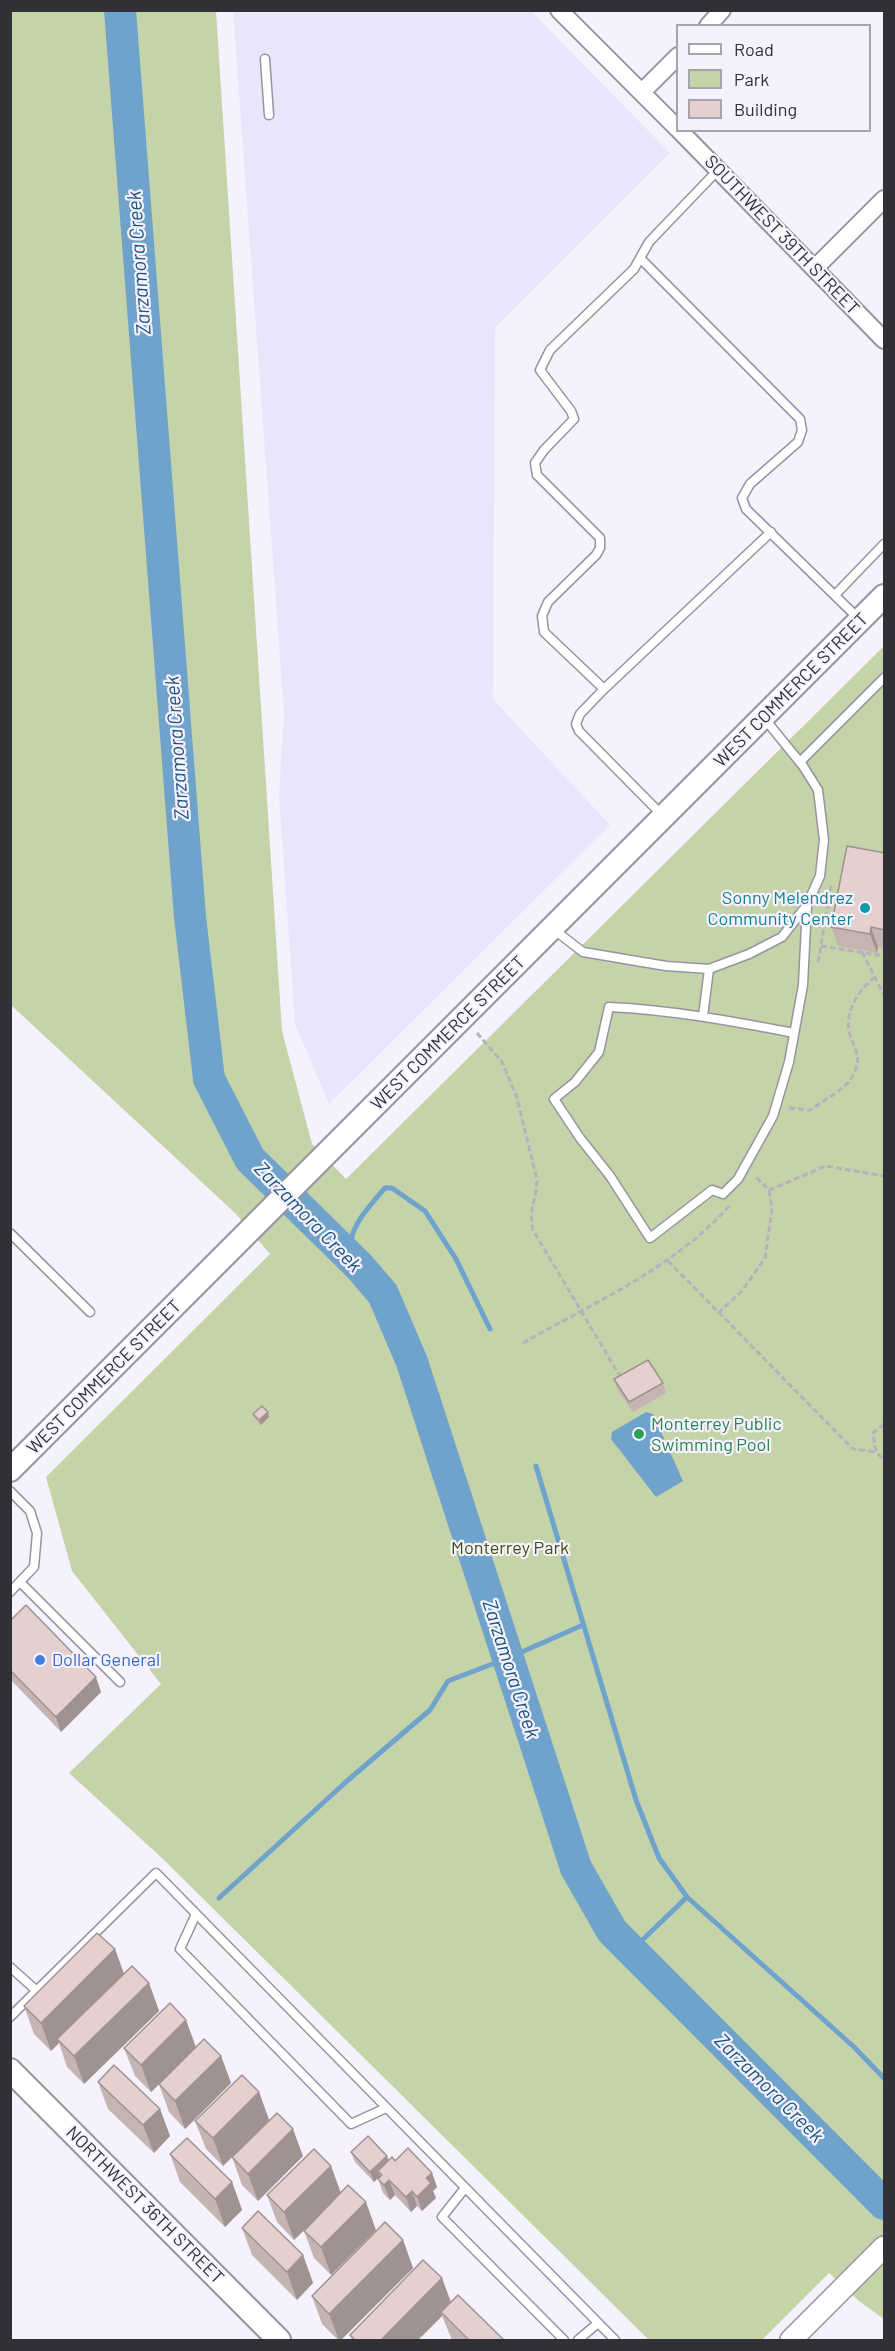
<!DOCTYPE html>
<style>
body{margin:0}
#map{position:relative;width:895px;height:2351px;overflow:hidden;background:#f5f2fe;font-family:Barlow,sans-serif}
canvas{display:block}
.frame{position:absolute;inset:0;border:12px solid #313036;pointer-events:none}
.legend{position:absolute;left:676px;top:24px;width:195px;height:108px;box-sizing:border-box;background:#f5f2fe;border:2px solid #a7a4ae;margin:0;padding:8px 10px;list-style:none;font-size:18px;color:#313036}
.legend li{display:flex;align-items:center;gap:12px;height:30px}
.legend b{width:30px;border:2px solid #a7a4ae}
</style>
<div id="map">
<canvas width="895" height="2351"></canvas>
<div class="frame"></div>
<ul class="legend">
<li><b style="height:8px;background:#fff"></b>Road</li>
<li><b style="height:16px;background:#c5d3a9"></b>Park</li>
<li><b style="height:16px;background:#e4d1cf"></b>Building</li>
</ul>
</div>
<script>
const context = document.querySelector('canvas').getContext('2d');
context.lineJoin = 'round';
function paint(path, color) { context.fillStyle = color; context.fill(path, 'evenodd'); }
function stroke(path, color, width, dash) { context.strokeStyle = color; context.lineWidth = width; context.lineCap = dash ? 'butt' : 'round'; context.setLineDash(dash || []); context.stroke(path); }
function drawText(font, color, halo, rows, align = 'center') {
  context.font = font + ' Barlow,sans-serif'; context.lineWidth = 4.5; context.setLineDash([]); context.textBaseline = 'middle'; context.strokeStyle = halo; context.fillStyle = color; for (const [text, x, y, turn = 0] of rows) {
    context.save(); context.translate(x, y); context.rotate((+turn || 0) * Math.PI / 180); context.textAlign = isNaN(turn) ? turn : align; if (halo) context.strokeText(text, 0, 0); context.fillText(text, 0, 0); context.restore();
  }
}
paint(new Path2D(`
 M233,11H531L670,153L495,328L493,699L610,825L329,1104L295,1024L279,795L284,713Z`), '#ebe5fb');
paint(new Path2D(`
 M10,11H216L282,1031L312,1144L346,1179L884,646V2319L859,2301L829,2273L762,2340H649L163,1859L69,1773L161,1684L72,1571L46,1477L270,1254L235,1213L11,1005Z`), '#c5d3a9');
paint(new Path2D(`
 M646,1412L653,1414L683,1481L656,1497L611,1439L612,1432Z`), '#70a3cc');
stroke(new Path2D(`
 M349,1256C349,1226 367,1209 385,1188H392L425,1211L456,1259L490,1329
 M536,1466L636,1800L659,1858L687,1897L854,2047L884,2078
 M219,1898L347,1781L430,1710L448,1681L508,1658L583,1625
 M631,1951L687,1897`), '#70a3cc', 5);
stroke(new Path2D(`
 M120,10L190,917L209,1079L250,1159L359,1266L383,1294L412,1362L576,1868L612,1931L884,2204`), '#70a3cc', 32);
const service = new Path2D(`
 M265,59L269,115
 M640,258L800,419L802,430L798,442L750,484L742,498L746,509L860,620
 M835,595L884,544
 M604,689L544,632L542,616L548,602L596,555L600,548V538L537,475L535,463L544,450L574,419L571,411L540,370L550,350L634,269L649,242L718,170
 M800,762L884,678
 M664,817L579,731L576,724L580,714L604,689L771,532
 M553,929L583,952L666,966L709,969L749,954L782,937L807,905L820,876L824,840L818,790L803,766L764,718
 M703,1016L709,969
 M794,1033C732,1021 672,1010 609,1007L599,1052L575,1082L554,1099L580,1138L610,1176L650,1238L712,1190L723,1194L738,1179L773,1116L789,1062L803,985L807,905
 M10,1233L90,1312
 M10,1491L30,1511L37,1533L34,1567L10,1592
 M20,1582L120,1682
 M196,1914L180,1949L351,2124L386,2108
 M10,1967L37,1991
 M10,2017L156,1873L615,2340
 M465,2188L442,2217L564,2340
 M578,2340L598,2323`);
const minor = new Path2D(`
 M559,10L678,129
 M708,26L722,10
 M642,92L678,56
 M679,130L884,340
 M815,268L884,199`);
const tertiary = new Path2D(`
 M791,2340L884,2247`);
const secondary = new Path2D(`
 M10,1470L884,596
 M10,2070L279,2340`);
stroke(service, '#9794a2', 11);
stroke(minor, '#9794a2', 20);
stroke(tertiary, '#9794a2', 24);
stroke(secondary, '#9794a2', 26);
stroke(new Path2D(`
 M821,946L884,956
 M862,952L884,995
 M818,962L831,886
 M477,1033L502,1062L517,1098L537,1180C537,1200 528,1207 533,1230L621,1378
 M789,1108L810,1110C821,1102 845,1089 851,1079C865,1056 853,1050 849,1030C845,1011 860,988 875,977
 M769,1190L826,1166L884,1176
 M668,1261L853,1449L876,1452
 M718,1313L742,1291L765,1258L772,1210L769,1190L755,1176
 M523,1343C595,1302 676,1267 731,1204
 M884,1424L873,1433L876,1452L884,1460`), '#b5b2bc', 3, [6, 3]);
stroke(service, '#fff', 8);
stroke(minor, '#fff', 16);
stroke(tertiary, '#fff', 21);
stroke(secondary, '#fff', 22);
paint(new Path2D(`
 M885,853V948L878,947L877,953L838,946L831,927Z
 M614,1379L663,1383L666,1393L633,1412L617,1389Z
 M253,1414L269,1417L261,1425L255,1419Z
 M10,1621L101,1692L61,1732L10,1679Z
 M115,1949L124,1974L149,1983L159,2011L84,2084L67,2067L59,2043L51,2051L34,2034L24,2006Z
 M186,2020L196,2047L221,2056L231,2083L185,2129L169,2112L159,2084L151,2092L135,2076L124,2048Z
 M98,2082L160,2109L170,2136L154,2153L108,2109Z
 M259,2092L269,2120L303,2156L258,2201L242,2185L232,2157L223,2166L206,2149L195,2121Z
 M351,2152L389,2161H395L432,2173L437,2187L433,2191L436,2198L422,2211L417,2206L411,2212L395,2195L390,2200L383,2193L378,2179L380,2176L374,2182L355,2162Z
 M170,2154L232,2182L242,2210L225,2227L180,2182Z
 M331,2166L341,2193L376,2230L331,2275L314,2258L304,2231L317,2217L294,2240L277,2222L267,2195Z
 M242,2228L303,2255L313,2283L297,2300L252,2255Z
 M403,2240L413,2268L341,2340H338L322,2324L312,2296Z
 M442,2278L451,2302L504,2340H452L442,2316L418,2340H352L350,2335Z`), '#c4b4b2');
paint(new Path2D(`
 M871,927L878,947L877,953L870,934Z
 M268,1412L269,1417L261,1425L259,1420Z
 M96,1677L101,1692L61,1732L56,1717Z
 M115,1949L125,1977L57,2039L59,2043L51,2051L41,2023Z
 M149,1983L159,2011L84,2084L74,2056Z
 M186,2020L196,2048L151,2092L141,2065Z
 M221,2056L231,2083L185,2129L175,2101Z
 M259,2092L269,2120L223,2166L213,2138Z
 M160,2109L170,2136L154,2153L143,2125Z
 M293,2129L303,2156L258,2201L248,2174Z
 M387,2156L391,2166L378,2171L380,2176L374,2182L370,2172Z
 M331,2166L341,2194L294,2240L284,2212Z
 M432,2173L437,2187L433,2191L436,2198L422,2211L417,2197L426,2178Z
 M389,2180L395,2195L390,2200L384,2185Z
 M232,2182L242,2210L225,2227L215,2199Z
 M412,2191L417,2206L411,2212L406,2197Z
 M366,2202L376,2230L331,2275L321,2247Z
 M403,2240L413,2268L341,2340H339L329,2314Z
 M303,2255L313,2283L297,2300L287,2272Z
 M442,2278L452,2306L441,2312L442,2316L418,2340H381Z`), '#a09291');
const building = new Path2D(`
 M847,846L885,853V930L871,927L870,934L831,927Z
 M648,1360L663,1383L629,1402L614,1379Z
 M262,1406L268,1412L259,1420L253,1414Z
 M26,1605L96,1677L56,1717L10,1670V1621Z
 M97,1933L115,1949L41,2023L24,2006Z
 M132,1966L149,1983L74,2056L57,2039Z
 M170,2003L186,2020L141,2065L124,2048Z
 M204,2039L221,2056L175,2101L159,2084Z
 M114,2065L160,2109L143,2125L98,2082Z
 M242,2075L259,2092L213,2138L195,2121Z
 M277,2113L293,2129L248,2174L232,2157Z
 M368,2136L387,2156L370,2172L351,2152Z
 M187,2138L232,2182L215,2199L170,2154Z
 M408,2148L432,2173L426,2178L431,2183L417,2197L412,2191L406,2197L389,2180L384,2185L378,2179L382,2175L378,2171L392,2157L395,2161Z
 M314,2149L331,2166L284,2212L267,2195Z
 M348,2185L366,2202L321,2247L304,2231Z
 M258,2211L303,2255L287,2272L242,2228Z
 M385,2222L403,2240L329,2314L312,2296Z
 M423,2260L442,2278L381,2340H355L350,2335Z
 M458,2295L504,2340H469L441,2312Z`);
paint(building, '#e4d1cf');
stroke(building, '#a09291', 1.5);
for (const [x, y, r, color] of [
 [865,908,6,"#0f9aa8"],
 [639,1434,6,"#2e9e5b"],
 [40,1660,6,"#3f7fe0"]
]) { const dot = new Path2D(); dot.arc(x, y, r, 0, 2 * Math.PI); context.fillStyle = color; context.fill(dot); stroke(dot, '#f5f2fe', 2); }
drawText('18px', '#313036', '#f5f2fe', [
 ["SOUTHWEST 39TH STREET",782,235,46],
 ["WEST COMMERCE STREET",791,690,-45],
 ["WEST COMMERCE STREET",448,1033,-45],
 ["WEST COMMERCE STREET",104,1377,-45],
 ["NORTHWEST 36TH STREET",145,2205,45]
]);
drawText('18px', '#0d838f', '#f5f2fe', [
 ["Sonny Melendrez",853,898],
 ["Community Center",853,919]
], 'right');
drawText('18px', '#27864d', '#f5f2fe', [
 ["Monterrey Public",651,1424],
 ["Swimming Pool",651,1445]
], 'left');
drawText('18px', '#3e4e0b', '#f5f2fe', [
 ["Monterrey Park",510,1548]
]);
drawText('18px', '#366cbe', '#f5f2fe', [
 ["Dollar General",52,1660]
], 'left');
drawText('italic 20px', '#1a547d', '#f5f2fe', [
 ["Zarzamora Creek",139,263,-94],
 ["Zarzamora Creek",177,748,-94],
 ["Zarzamora Creek",308,1217,46],
 ["Zarzamora Creek",511,1669,72],
 ["Zarzamora Creek",769,2088,45]
]);
</script>
